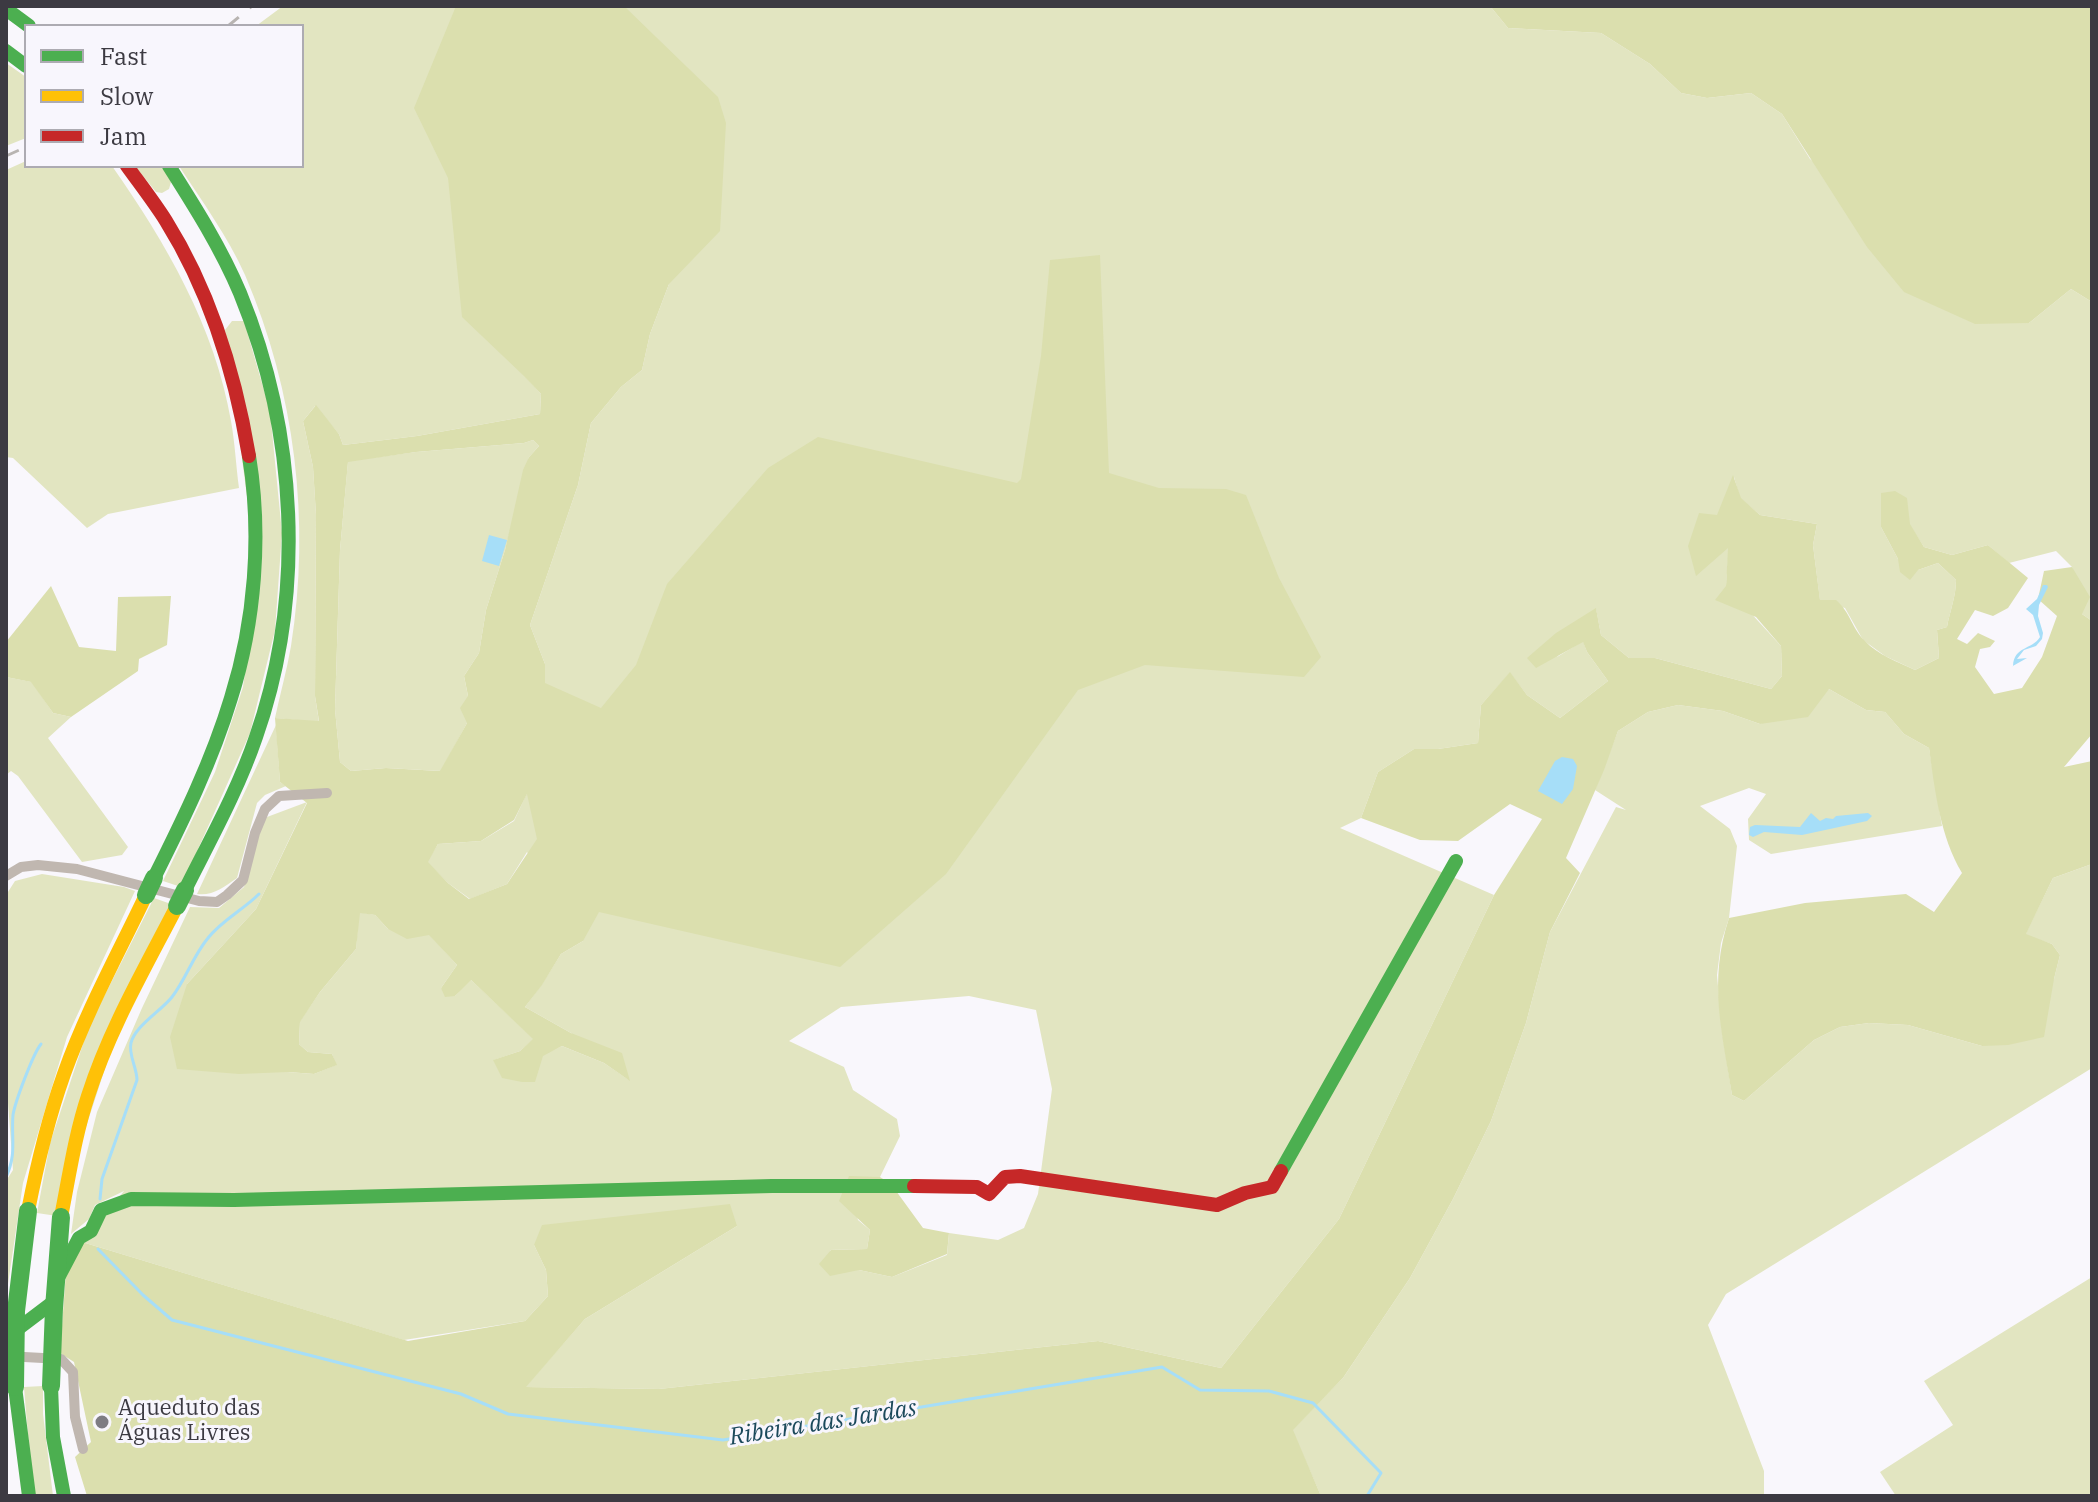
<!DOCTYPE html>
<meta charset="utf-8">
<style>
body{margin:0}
#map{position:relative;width:2098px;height:1502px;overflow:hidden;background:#f9f7fc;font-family:"IBM Plex Serif",serif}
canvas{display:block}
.frame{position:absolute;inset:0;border:8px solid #3c3a42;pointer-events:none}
.legend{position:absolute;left:24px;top:24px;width:280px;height:144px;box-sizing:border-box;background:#f8f6fd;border:2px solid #adabb2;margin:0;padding:10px 14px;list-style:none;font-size:24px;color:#3c3a42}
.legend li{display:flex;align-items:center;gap:16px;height:40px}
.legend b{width:40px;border:2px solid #adabb2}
</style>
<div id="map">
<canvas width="2098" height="1502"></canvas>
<div class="frame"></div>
<ul class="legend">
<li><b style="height:10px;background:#4caf50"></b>Fast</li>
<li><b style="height:10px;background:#ffc107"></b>Slow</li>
<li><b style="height:10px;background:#c62828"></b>Jam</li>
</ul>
</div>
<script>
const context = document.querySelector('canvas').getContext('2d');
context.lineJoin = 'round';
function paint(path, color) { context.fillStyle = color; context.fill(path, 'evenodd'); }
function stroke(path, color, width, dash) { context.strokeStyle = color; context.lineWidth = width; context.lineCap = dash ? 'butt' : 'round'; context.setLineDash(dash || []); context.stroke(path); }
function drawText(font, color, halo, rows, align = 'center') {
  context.font = font + ' "IBM Plex Serif",serif'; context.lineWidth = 6; context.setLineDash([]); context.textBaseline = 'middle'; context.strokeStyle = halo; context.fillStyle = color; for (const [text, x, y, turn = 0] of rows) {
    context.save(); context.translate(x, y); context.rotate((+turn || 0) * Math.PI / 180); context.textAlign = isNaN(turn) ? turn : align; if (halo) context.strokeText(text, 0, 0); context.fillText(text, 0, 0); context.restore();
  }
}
paint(new Path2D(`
 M283,6H1490L1508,28L1601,33L1650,64L1681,93L1707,98L1751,93L1782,114L1810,159L2029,323L2071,289L2092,302V621L2082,614L2072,567L2056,551L2009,563L1988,545L1952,555L1924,547L1909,524L1906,498L1882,493L1881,527L1898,559L1918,570L1938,563L1956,580C1956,597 1950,610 1947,627L1937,630L1939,658L1915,670L1885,656L1863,640L1845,608L1820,601L1813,545L1817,524L1760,515L1740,498L1734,477L1726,586L1781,646L1782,676L1771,689L1655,658H1629L1601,635L1596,609L1557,657L1583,641L1587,652L1608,681L1560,718L1527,695L1510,673L1481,705L1478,743L1438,749H1414L1378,772L1361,818L1340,828L1494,895L1339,1219L1221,1368L1098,1341L659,1389L525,1387L585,1319L737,1226L534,1245L546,1270L548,1296L525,1321L404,1340L82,1242L124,1191L95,1205L89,1219L71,1234L77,1192L97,1112L142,1008L190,907L219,908L244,887L260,829L267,817L307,802L256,909L187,984L288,1072L314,1074L336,1065L332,1054L308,1052L299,1044L300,1021L320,992L356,949L359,912L375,915L388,929L429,934L457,965L441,988L455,996L470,979L534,1039L520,1051L494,1060L543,1055L562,1046L604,1063L629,1080L571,1033L525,1007L542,984L561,954L583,941L527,852L507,884L470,899L448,883L427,862L438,844L481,841L514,821L527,793L545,721V664L530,625L578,485L591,423L621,387L642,370L650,334L669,284L525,376L541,394L540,414L417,436L343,445L339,434L315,406L303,421L313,467L316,515L315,696L319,722L275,718C280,694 287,670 291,646C311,522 295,391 245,275C228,237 202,201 179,166H302V26H256ZM969,996L1036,1010L1052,1089L1038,1194L1024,1228L998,1240L949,1233L947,1255L892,1277L859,1270L830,1250L867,1249L870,1230L858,1220L849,1177H880L900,1136L897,1119L853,1090L844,1067L789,1041L841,1007Z
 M6,63L26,77V138L6,146Z
 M26,161V166H112C166,243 215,327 231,421C235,443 236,466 239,488L108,514L87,528L13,458L6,457V170Z
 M135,166H162L171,182L169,189L162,193L156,192Z
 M232,321H244L270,411L282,533L275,630L250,733L181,887L163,881L215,772L243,687L258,580L225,330Z
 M533,440L539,446L529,457L505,550L486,610L479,653L464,676L468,696L467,723L441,771L386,768L351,771L340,762L335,709L340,550L348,461L416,452L524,443Z
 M6,677L32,682L53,713L71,717L48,738L128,847L122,855L82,862L18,776L11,771L6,775Z
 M1829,689L1866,710L1885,712L1904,734L1929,748L1942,826L1771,854L1749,840L1748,819L1766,794L1749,788L1700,806L1730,829L1737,846L1729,918L1721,943L1717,975L1722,1031L1732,1095L1744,1101L1814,1040L1840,1027L1869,1023L1908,1025L1982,1046L2054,979L2060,955L2052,944L2025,935L2053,878L2092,864V1068L1726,1294L1708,1325L1764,1471V1496H1321L1292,1430L1343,1378L1410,1278L1453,1199L1491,1121L1526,1023L1550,932L1616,807L1626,810L1595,790L1618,731L1648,712L1678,705L1723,711L1760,724Z
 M276,725L280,782L286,786L265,795L257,803L237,878C224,887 213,896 197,894Z
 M42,874L124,887L135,891L67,1037L23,1183L8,1284L6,1316V1181L13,1170L6,1076V895L15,881Z
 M154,898L171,904L138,967L57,1216L37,1213L50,1143L89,1026Z
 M2092,1277V1496H1896L1880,1472L1953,1425L1924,1381Z
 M43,1386V1414L53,1496H33L24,1387Z`), '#e2e5c1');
paint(new Path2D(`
 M456,6H624L718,97L726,123L720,231L669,284L650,334L642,370L621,387L591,423L578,485L530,625L545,664V683L601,708L636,665L667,584L768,468L818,437L1017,483L1021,479L1041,356L1050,260L1100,255L1109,473L1159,488L1226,489L1246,495L1279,578L1321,657L1304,677L1145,665L1078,690L946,874L840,967L599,912L583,941L561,954L542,985L525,1007L571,1033L622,1053L630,1081L604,1063L562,1046L543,1056L535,1082H522L502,1078L493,1060L520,1051L533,1039L471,980L455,996L445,997L441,988L457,965L429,935L407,939L388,929L375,915L360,913L356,949L320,992L300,1022L299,1044L308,1052L332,1054L337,1065L314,1074L288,1072L239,1074L177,1069L170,1037L187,984L256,909L307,803L280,782L275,718L319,721L315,696L316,515L313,467L303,421L316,405L339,434L343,445L417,436L540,414L541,394L524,376L462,317L448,178L414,108ZM533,440L539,446L529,457L523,470L505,550L486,610L479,653L464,676L468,696L460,708L467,723L440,771L386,768L351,771L340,762L335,709L340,550L348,462L416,452L524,443ZM527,794L537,839L507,884L469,899L448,883L428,862L438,844L481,841L514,820Z
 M1490,6H2092V302L2071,289L2029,323L1975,324L1904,292L1867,247L1782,114L1751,93L1707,98L1681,93L1650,64L1601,33L1508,28Z
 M1733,475L1741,498L1760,515L1817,524L1813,545L1820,600H1836C1851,613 1852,629 1865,641C1878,655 1898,662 1915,670L1939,658L1937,630L1947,627C1950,610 1956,597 1956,580L1938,563L1918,570L1910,580L1900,572L1898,559L1881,527V493L1895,491L1907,498L1910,524L1924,547L1952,555L1988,545L2028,578L2008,608L1993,616L1975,610L1957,639L1967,644L1978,633L1995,641L1990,647L1980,649L1975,667L1994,694L2022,688L2042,657L2057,616L2038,599L2044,571L2072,567L2090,597L2082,614L2092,621V734L2064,767L2092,761V864L2053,878L2026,934L2052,944L2060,955L2054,979L2044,1037L2008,1045L1982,1046L1908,1025L1869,1023L1840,1027L1814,1040L1744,1101L1732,1095C1722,1031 1708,982 1729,918L1805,903L1906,894L1934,912L1962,873C1940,836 1935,791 1929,748L1904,734L1885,712L1866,710L1829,689L1808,717L1760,724L1723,711L1678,705L1648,712L1618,731L1604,770L1566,858L1580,873L1550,932L1526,1023L1491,1121L1453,1199L1410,1278L1343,1378L1293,1430L1321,1496H87L75,1457L91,1442L74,1362L60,1353L66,1272L82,1242L408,1341L525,1321L548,1296L546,1270L534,1245L542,1225L730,1204L737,1226L585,1319L526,1387L659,1389L1098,1341L1221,1368L1339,1219L1494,895L1542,819L1510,804L1458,841L1420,840L1361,818L1378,772L1414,749H1438L1478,743L1481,705L1510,672L1527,695L1560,718L1608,681L1587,652L1583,642L1536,668L1527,658L1556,633L1596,608L1601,635L1629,658H1655L1771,689L1782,676L1781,646L1756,617L1715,600L1726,586L1728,548L1696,576L1688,546L1699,513L1717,515Z
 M51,586L79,647L116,651L118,597L171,596L167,645L139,659L138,671L71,717L53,713L31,682L6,677V642Z
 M849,1176L880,1177L891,1184L923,1228L949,1233L947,1254L892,1277L859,1270L830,1276L819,1264L831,1250L867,1249L870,1230L839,1201Z`), '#dbdfae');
paint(new Path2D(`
 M489,535L507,540L499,566L482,561Z
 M2043,585H2047L2048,587L2039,605L2038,616L2043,633L2042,639L2036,646L2024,650L2017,659L2027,658L2011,667L2013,666C2014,646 2032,650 2040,637L2033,615L2026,609L2037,599Z
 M1562,757L1573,759L1577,766L1573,789L1562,804L1538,791L1555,761Z
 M1811,813L1820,821L1826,818L1833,819L1836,816L1868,813L1872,816L1867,821L1802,835L1764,832L1753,837L1749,835L1750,827L1755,825L1800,827Z`), '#a6def8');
stroke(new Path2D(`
 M6,1177C17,1154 11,1138 13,1115C15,1102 33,1054 41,1044
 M100,1199L102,1179L137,1080C137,1068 128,1054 131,1043C135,1026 161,1011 172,997C186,979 193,956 208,938C222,920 243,910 259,894
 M98,1249L143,1295L172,1320L461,1394L508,1414L723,1440L1162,1367L1200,1390L1269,1391L1313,1403L1381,1473L1367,1496`), '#a6def8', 3);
stroke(new Path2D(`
 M6,876L21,867L38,865L77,869L199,901L217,902L227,895L243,880L255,833L265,809L279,796L327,793
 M6,1356L61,1359L73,1372L75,1417L83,1449`), '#c0b7b0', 10);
stroke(new Path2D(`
 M6,9L29,26
 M6,51L26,66
 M169,166C195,207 221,248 240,293C297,432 306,594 256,737C238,790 210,840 185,890
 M154,878C183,820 212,761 231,698C255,622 262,535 249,456
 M1281,1171L1456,861
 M59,1276L79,1238L91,1231L101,1210L131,1199L234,1200L772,1186H914
 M6,1341L15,1331L52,1303L54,1296
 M51,1386L53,1437L64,1496
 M15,1387L29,1496`), '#4caf50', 14);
stroke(new Path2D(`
 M28,1211C37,1165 48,1119 64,1074C86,1012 118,954 146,895
 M61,1217C69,1177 75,1135 88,1096C109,1030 145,968 177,906`), '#ffc107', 14);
stroke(new Path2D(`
 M127,166C140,184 154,202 166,221C211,293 235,373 249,456
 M914,1186L977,1187L989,1194L1005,1177L1020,1176L1217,1205L1245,1193L1272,1187L1281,1171`), '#c62828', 14);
stroke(new Path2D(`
 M228,26L252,6
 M6,156L26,147`), '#b8b4b1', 3, [14, 14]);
stroke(new Path2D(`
 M146,895L154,878
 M177,906L185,890
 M51,1386L54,1308L61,1217
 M15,1387L16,1311L28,1211`), '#4caf50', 18);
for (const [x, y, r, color] of [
 [102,1422,8,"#7e7c83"]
]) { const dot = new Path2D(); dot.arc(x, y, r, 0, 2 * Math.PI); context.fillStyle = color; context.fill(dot); stroke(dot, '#f8f6fd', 3); }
drawText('22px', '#3c3a42', '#f8f6fd', [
 ["Aqueduto das",118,1409],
 ["Águas Livres",118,1434]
], 'left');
drawText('italic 24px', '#1b495b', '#f8f6fd', [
 ["Ribeira das Jardas",823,1423,-9]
]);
</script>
